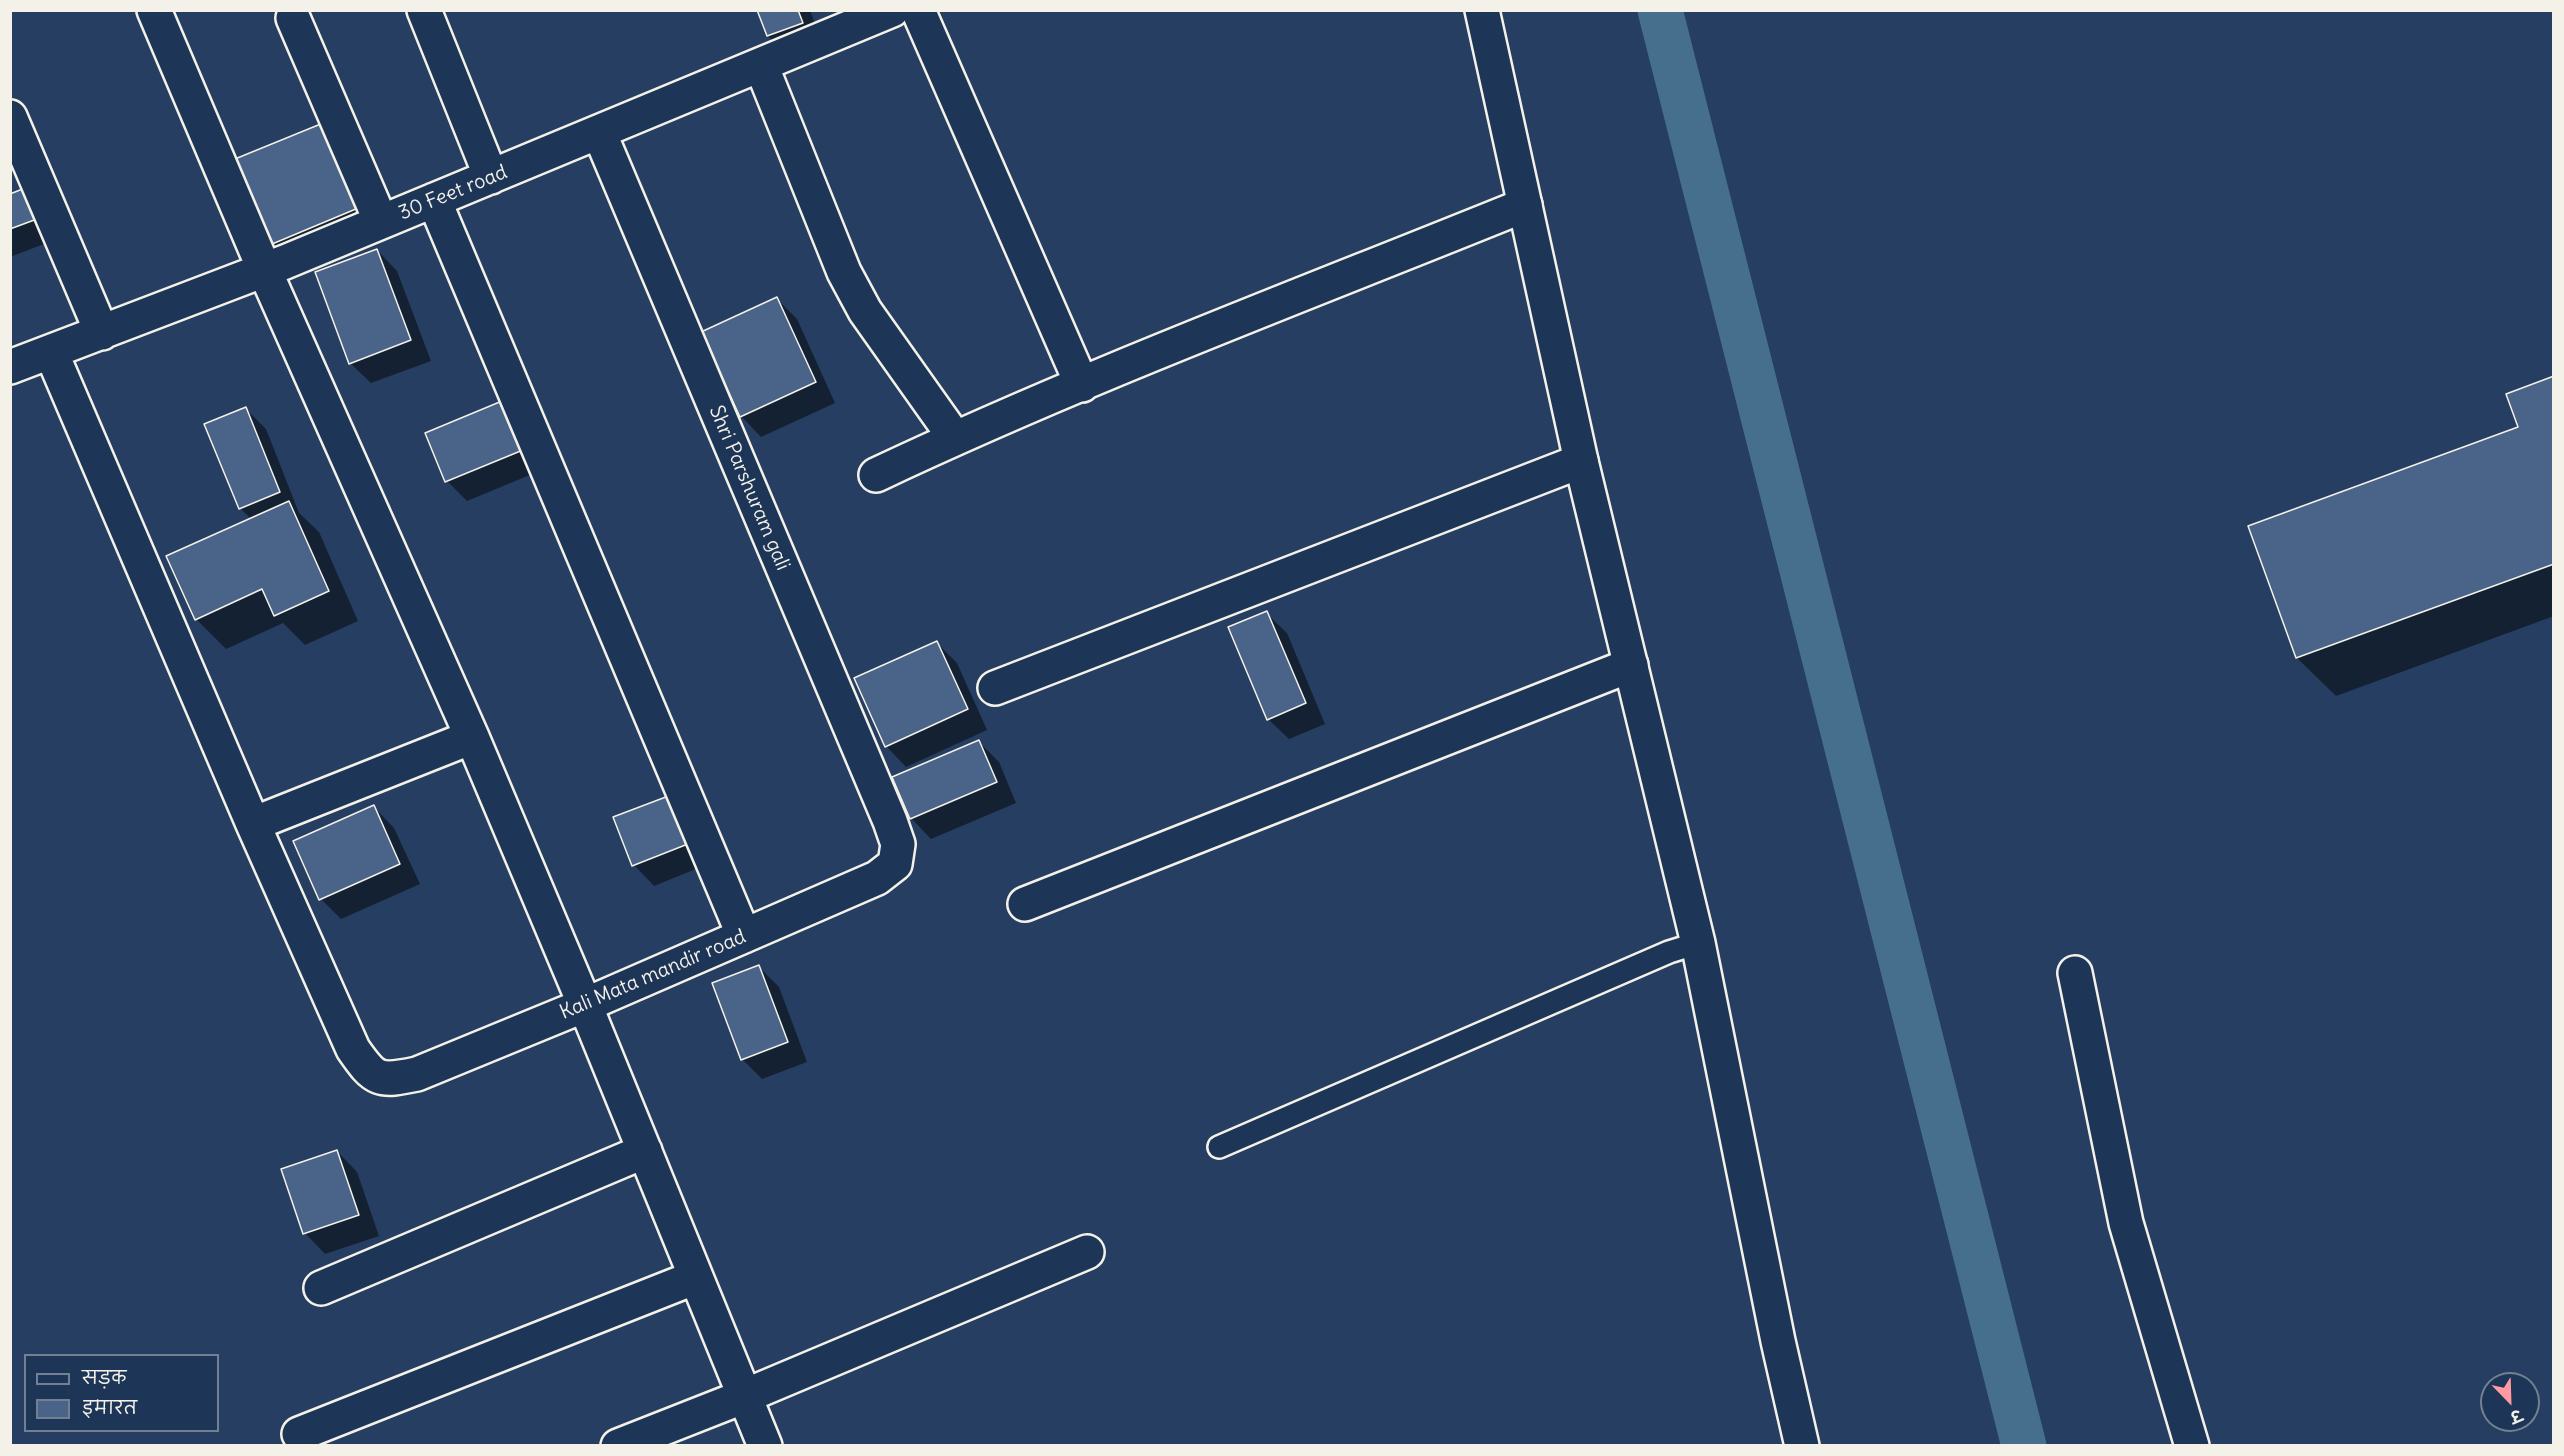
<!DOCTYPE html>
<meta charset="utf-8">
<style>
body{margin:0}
#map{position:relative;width:2564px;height:1456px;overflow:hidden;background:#263e61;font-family:Delius,"Playpen Sans Deva",sans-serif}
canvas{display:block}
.frame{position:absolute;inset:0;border:12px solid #f4f1e8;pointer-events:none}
.legend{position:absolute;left:24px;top:1354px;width:195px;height:78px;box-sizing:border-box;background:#1d3557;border:2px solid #738091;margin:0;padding:8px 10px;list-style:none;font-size:18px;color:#f4f1e8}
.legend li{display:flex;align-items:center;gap:12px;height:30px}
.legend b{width:30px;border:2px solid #738091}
.north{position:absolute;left:2480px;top:1372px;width:60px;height:60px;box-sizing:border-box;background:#1d3557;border:2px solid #738091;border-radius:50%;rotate:157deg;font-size:16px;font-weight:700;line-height:24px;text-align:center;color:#f4f1e8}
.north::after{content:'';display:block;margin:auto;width:21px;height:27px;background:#ff9aa2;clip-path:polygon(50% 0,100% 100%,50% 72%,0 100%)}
</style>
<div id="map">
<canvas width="2564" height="1456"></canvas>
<div class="frame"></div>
<ul class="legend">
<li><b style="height:8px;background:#1d3557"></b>सड़क</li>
<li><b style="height:16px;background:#4a6388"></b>इमारत</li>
</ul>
<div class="north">उ</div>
</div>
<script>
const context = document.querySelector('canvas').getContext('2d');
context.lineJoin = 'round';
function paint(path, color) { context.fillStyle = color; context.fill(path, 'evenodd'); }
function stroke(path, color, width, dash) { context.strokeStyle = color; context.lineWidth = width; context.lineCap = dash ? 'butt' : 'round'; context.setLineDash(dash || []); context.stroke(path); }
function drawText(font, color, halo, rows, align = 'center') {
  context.font = font + ' Delius,sans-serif'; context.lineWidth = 6; context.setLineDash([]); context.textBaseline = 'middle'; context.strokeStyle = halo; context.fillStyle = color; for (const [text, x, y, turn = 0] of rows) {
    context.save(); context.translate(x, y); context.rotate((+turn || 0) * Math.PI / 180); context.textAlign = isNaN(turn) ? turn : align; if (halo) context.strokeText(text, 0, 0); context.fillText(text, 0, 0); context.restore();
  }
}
paint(new Path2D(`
 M759,10H810L822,44L789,56L768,36Z
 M357,152L392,236L296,276L266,246Z
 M10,195L57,239L10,257Z
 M377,250L397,271L431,361L371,383L350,363Z
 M777,299L797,319L835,403L761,437L741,416Z
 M2554,378V616L2336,696L2297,658L2250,527L2520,428Z
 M502,402L542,470L467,501L447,481Z
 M246,409L266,429L299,513L319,532L358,621L305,645L283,623L226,649L196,619L251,519L240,508Z
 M1266,613L1287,633L1325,724L1289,739L1268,719Z
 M937,643L957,663L987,730L906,767L886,746Z
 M979,742L999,762L1016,803L931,839L911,818Z
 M679,793L718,860L654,886L634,865Z
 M374,807L394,828L420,884L341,919L321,899Z
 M759,967L779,987L807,1062L762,1079L742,1059Z
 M337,1151L357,1172L379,1236L325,1254L305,1233L283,1170Z`), '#0007');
stroke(new Path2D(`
 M1660,10L2024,1446`), '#466f8e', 45);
const building = new Path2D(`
 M757,10H798L803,23L767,36Z
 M328,121L363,206L265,247L230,161Z
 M25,188L37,219L10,229V194Z
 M377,249L411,340L349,364L315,272Z
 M777,297L816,382L740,417L701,332Z
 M2554,376V564L2296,658L2248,526L2518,427L2506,394Z
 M502,401L523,450L445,482L425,433Z
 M246,407L280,492L239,509L204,424Z
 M289,501L329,591L274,616L262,589L195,620L166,556Z
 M1267,611L1306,703L1267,720L1228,627Z
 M937,641L968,709L885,747L854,678Z
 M979,740L997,782L910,819L892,777Z
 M679,792L698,840L632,866L613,817Z
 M374,805L400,864L319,900L293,841Z
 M759,965L788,1042L741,1060L712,983Z
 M337,1150L359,1215L303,1234L281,1169Z`);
paint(building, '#4a6388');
stroke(building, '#f4f1e8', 1.5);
const service = new Path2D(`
 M1219,1147L1669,952L1698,943`);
const minor = new Path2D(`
 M154,10L264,269L472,737L585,1005L765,1446
 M424,10L491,177
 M918,10L1082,385
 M293,18L381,222
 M761,65L844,272L865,311L955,438
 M10,117L102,333
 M434,200L744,936
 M51,352L253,824L353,1049C375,1081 379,1082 417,1074L585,1005L877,878L895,864L898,844L890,821L599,132
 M10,367L285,262L892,10
 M876,475C1088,375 1308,293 1525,205
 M995,688L1581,461
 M253,824L472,737
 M1025,904L1631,665
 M2075,973L2126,1223L2192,1446
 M321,1288L645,1151
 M299,1434L696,1277
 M618,1446L745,1396L1087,1252`);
const tertiary = new Path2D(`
 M1482,10L1581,461L1698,943L1778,1341L1802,1446`);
stroke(service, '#f4f1e8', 26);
stroke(minor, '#f4f1e8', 38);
stroke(tertiary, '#f4f1e8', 38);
stroke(service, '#1d3557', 21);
stroke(minor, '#1d3557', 33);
stroke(tertiary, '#1d3557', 33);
drawText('20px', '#f4f1e8', '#1d3557', [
 ["30 Feet road",453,193,-22],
 ["Shri Parshuram gali",749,488,67],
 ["Kali Mata mandir road",653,975,-23]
]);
</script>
